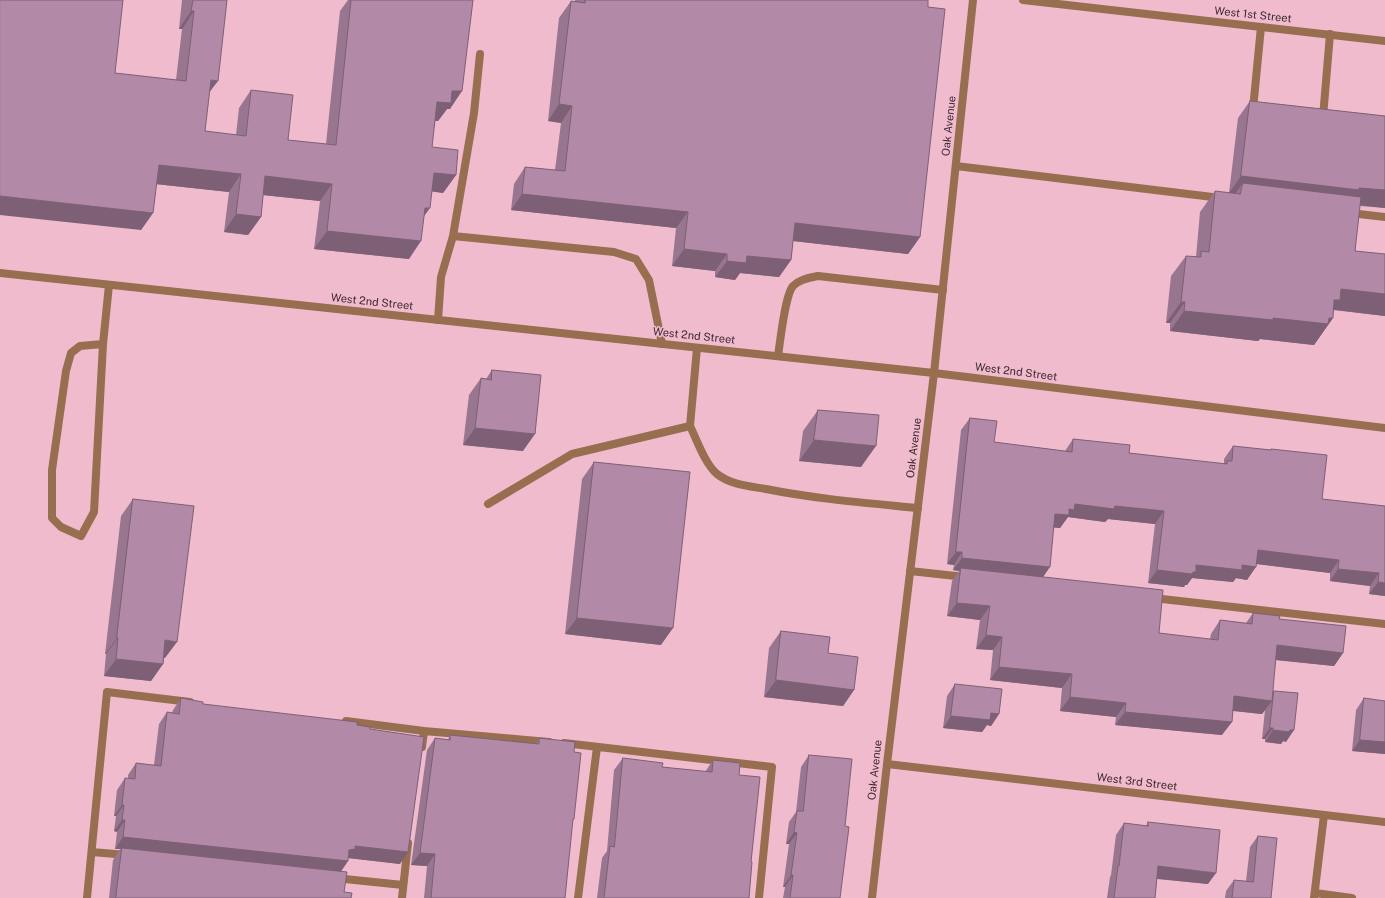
<!DOCTYPE html>
<style>
body{margin:0}
canvas{display:block;background:#f0bbcd}
</style>
<canvas width="1385" height="898"></canvas>
<script>
const context = document.querySelector('canvas').getContext('2d');
context.lineJoin = 'round';
function stroke(path, color, width, dash) { context.strokeStyle = color; context.lineWidth = width; context.lineCap = dash ? 'butt' : 'round'; context.setLineDash(dash || []); context.stroke(path); }
function paint(path, color) { context.fillStyle = color; context.fill(path, 'evenodd'); }
function drawText(font, color, halo, rows, align = 'center') {
  context.font = font + ' "Public Sans",sans-serif'; context.lineWidth = 3; context.setLineDash([]); context.textBaseline = 'middle'; context.strokeStyle = halo; context.fillStyle = color; for (const [text, x, y, turn = 0] of rows) {
    context.save(); context.translate(x, y); context.rotate((+turn || 0) * Math.PI / 180); context.textAlign = isNaN(turn) ? turn : align; if (halo) context.strokeText(text, 0, 0); context.fillText(text, 0, 0); context.restore();
  }
}
stroke(new Path2D(`
 M1253,109L1261,27
 M1323,117L1330,34
 M956,166L1221,198
 M1350,213L1385,217
 M453,236L474,113L480,54
 M438,320L441,277L453,236L614,252L636,259L649,280L662,344
 M103,344L80,346L71,353L66,371L52,470V518L61,527L81,536L94,512L103,344L109,285
 M778,356C780,343 785,295 793,286C800,279 809,278 818,276L943,290
 M690,426C697,440 705,464 717,474C731,485 749,486 766,489C816,499 867,503 918,508
 M488,504L572,454L690,426L697,348
 M910,571L965,577
 M1153,598L1385,624
 M346,721L424,731L422,747
 M424,731L549,742
 M564,743L772,767L759,898
 M92,852L127,855
 M335,878L403,885
 M1315,893L1352,898
 M87,898L107,692L190,702
 M402,898L408,843
 M578,898L597,747
 M1314,898L1324,815`), '#986e50', 8);
stroke(new Path2D(`
 M1023,0L1385,41
 M0,273L934,373L1385,428
 M887,764L1385,822
 M872,898L887,764L934,373L973,0`), '#986e50', 8);
paint(new Path2D(`
 M182,0H227L209,93L205,131L236,135L239,108L251,90L288,140L326,144L340,11L348,0H473L450,109H447L438,121H435L432,147L456,175L443,193L432,191L424,216L409,259L314,249L320,201L263,195L261,217L248,235L224,232L229,192L156,184L153,213L141,230L115,73L176,80L182,29H179Z
 M575,0H928L920,237L908,254L793,241L791,260L779,277L740,273L735,280L715,277V271L672,266L676,228L511,210L514,184L525,167L555,170L561,123L548,121L559,18L571,1L575,2Z
 M1250,101L1385,116V208L1360,206L1355,251L1385,254V316L1333,310V318L1314,345L1260,339L1258,341L1170,331V323H1166L1171,276L1186,256L1196,257L1200,212L1215,191L1229,193L1238,118Z
 M492,370L523,451L463,445L469,395L481,378L486,379Z
 M818,410L861,467L799,461L803,431Z
 M970,418L994,442L1065,451L1073,439L1129,453L1224,464V459L1233,446L1270,450L1271,449L1322,499L1385,506V596L1369,594L1370,586L1330,581V573L1256,564L1247,580L1236,578L1233,582L1192,578L1187,585H1185L1184,587L1148,583L1155,524L1108,519L1105,522L1068,517L1060,528L1053,527L1043,577L1159,633L1210,639L1211,634L1220,620L1246,623L1253,613L1279,619L1343,653L1334,666L1275,660L1272,693L1274,691L1286,742L1283,741L1281,744L1265,742V739H1262L1265,710L1262,714L1233,711L1222,735L1115,725L1116,717L1060,711L1062,688L990,680L993,650L976,649L980,620L947,616L952,581L959,571L953,570L954,565L947,564L961,430Z
 M594,462L661,645L565,634L582,479Z
 M133,499L165,658H164L163,664L151,681L104,676L106,654H105L121,516Z
 M781,631L828,653L854,690L843,706L764,697L769,648Z
 M955,684L999,714L991,726L987,725L982,732L943,728L947,696Z
 M181,698L203,704L357,725L370,729L400,864L348,858V861L341,871L344,892L351,898H109L113,860L120,849H115L117,832L114,831L116,816H114L117,790L125,778L128,779V775L136,763L154,765L159,724L167,712L172,713L173,710Z
 M1364,698L1385,754L1352,751L1356,710Z
 M450,735L536,744L539,738L574,752L572,822L565,898H424L427,866L411,865L427,750L435,738L448,740Z
 M809,755L845,826L840,898H783L785,887H783L789,844H786L789,822L796,812L801,767Z
 M623,758L662,767L705,772L713,760L739,775L751,862L749,898H597L602,858L607,851L614,770Z
 M1148,822L1208,884L1157,879L1155,898H1107L1110,877L1111,875L1116,835L1124,823L1146,826Z
 M1258,836L1271,898H1225L1226,891L1234,880L1246,881L1250,847Z`), '#997690');
paint(new Path2D(`
 M191,11H194L182,29H179Z
 M211,80L218,81L205,98Z
 M452,91H462L450,109H447L438,121L425,120L437,102Z
 M559,104L572,106L561,123L548,121Z
 M159,165L241,174L229,192L146,183Z
 M434,173L456,175L443,193L421,190Z
 M265,176L332,184L320,201L253,194Z
 M1241,176L1385,190V208L1349,204L1243,183L1235,194L1229,193Z
 M522,194L688,212L676,228L511,210Z
 M0,196L153,213L141,230L0,215Z
 M425,208H430L417,226Z
 M236,214L261,217L248,235L224,232Z
 M795,223L920,237L908,254L784,240Z
 M327,231L421,241L409,259L314,249Z
 M684,249L727,254L715,271L672,266Z
 M747,256L791,260L779,277L740,273L735,280L715,277L727,261Z
 M1341,289L1385,294V316L1328,309Z
 M1181,302H1185L1170,323H1166Z
 M1184,311L1273,318H1333L1314,345L1260,339L1258,341L1170,331Z
 M475,428L535,434L523,451L463,445Z
 M814,440L876,446L861,467L799,461Z
 M1075,504L1115,506L1164,511L1155,524L1108,519L1105,522L1068,517L1060,528L1046,527L1055,514L1069,509Z
 M1258,550L1339,560L1330,573L1249,563Z
 M956,552H962L954,565L947,564Z
 M962,558L1050,567L1041,580L961,568L959,571L953,570Z
 M1196,565H1242L1256,567L1247,580L1236,578L1233,582L1192,578L1187,585H1185L1184,587L1148,583L1157,570Z
 M1338,569L1379,573L1370,586L1330,581Z
 M1378,582L1385,583V596L1369,594Z
 M957,603L990,606L980,620L947,616Z
 M577,618L673,628L661,645L565,634Z
 M986,635L1002,637L993,650L976,649Z
 M117,638H118L106,654H105Z
 M165,640L177,642L165,658L154,657Z
 M1277,645L1343,653L1334,666L1267,659Z
 M116,659L163,664L151,681L104,676Z
 M999,667L1072,674L1062,688L990,680Z
 M776,680L854,690L843,706L764,697Z
 M1234,696L1272,701L1262,714L1225,710Z
 M1070,697L1126,703L1116,717L1060,711Z
 M1125,712L1232,722L1222,735L1115,725Z
 M991,713L999,714L991,726L987,725L982,732L943,728L951,716Z
 M1270,728H1273L1265,739H1262Z
 M1273,730H1294L1286,742L1283,741L1281,744L1265,742Z
 M1360,740L1385,742V754L1352,751Z
 M122,805H124L116,816H114Z
 M122,820H125L117,832L114,831Z
 M794,832L797,833L789,844H786Z
 M123,837L349,850L355,846L408,852L400,864L348,858V861L340,873L122,848L120,849H115Z
 M420,853L435,854L427,866L411,865Z
 M1158,866L1216,873L1208,884L1150,878Z
 M791,875H793L785,887H783Z`), '#7d6075');
const building = new Path2D(`
 M0,0H123L115,73L186,81L194,11H191L193,0H227L218,81L211,80L205,131L246,136L251,90L293,95L288,140L336,145L351,0H473L462,91H452L451,103L437,102L432,147L458,150L456,175L434,173L430,208H425L421,241L327,231L332,184L265,176L261,217L236,214L241,174L159,165L153,213L0,196Z
 M585,0H928V7L945,9L920,237L795,223L791,260L747,256L746,263L727,261V254L684,249L688,212L522,194L525,167L565,171L572,106L559,104L571,1L585,3Z
 M1250,101L1385,116V190L1359,188V190L1241,176Z
 M1243,183L1361,197L1355,251L1385,254V294L1341,289L1340,300H1334L1333,318H1329L1328,324L1273,318V320L1184,311L1185,302H1181L1186,256L1201,257V251L1209,252L1215,191L1240,194Z
 M492,370L541,375L535,434L475,428L481,378L491,380Z
 M818,410L879,415L876,446L814,440Z
 M970,418L997,421L994,442L1072,452L1073,439L1130,445L1129,453L1227,464V461H1232L1233,446L1271,450V449L1327,455L1322,499L1385,506V583L1378,582L1379,573L1338,569L1339,560L1258,550L1256,567L1242,565V570L1196,565V572H1193L1192,574L1157,570L1164,511L1115,506L1114,509L1075,504L1074,510L1069,509V515L1055,514L1050,567L962,558V552H956Z
 M594,462L690,472L673,628L577,618Z
 M133,499L194,506L177,642L165,640L163,664L116,659L118,638H117Z
 M961,568L1163,590L1159,633L1218,640L1220,620L1252,624L1253,613L1280,616L1279,619L1346,626L1343,653L1277,645L1272,701L1234,696L1232,722L1125,712L1126,703L1070,697L1072,674L999,667L1002,637L986,635L990,606L957,603Z
 M781,631L830,637L828,653L858,657L854,690L776,680Z
 M955,684L1002,689L999,714L991,713L990,720L951,716Z
 M1274,691L1298,693L1294,730H1290L1289,732L1273,730V728H1270Z
 M181,698L203,702V704L357,722V725L370,727V729L424,737L408,852L355,846V849L349,850L348,861L123,837L125,820H122L124,805H122L125,778L135,779L136,763L161,766L167,712L179,714Z
 M1364,698L1385,701V742L1360,740Z
 M450,735L539,744V738L575,742L574,752L581,753L574,819H573L565,898H431L435,854L420,853L435,738L450,740Z
 M809,755L852,759L845,826L849,827L840,898H790L793,875H791L797,833L794,832L797,811H803Z
 M623,758L663,763L662,767L712,772L713,760L740,763L739,775L760,777L751,862H752L749,898H604L610,846L614,847Z
 M1148,822L1220,830L1216,873L1158,866L1155,898H1114L1118,866H1119L1124,823L1148,826Z
 M1258,836L1277,838L1271,898H1232L1234,880L1253,882Z
 M122,848L347,872L344,892L352,893L351,898H116Z`);
paint(building, '#b289a7');
stroke(building, '#7d6075', 1);
drawText('11px', '#3d282f', '#f0bbcd', [
 ["West 1st Street",1253,15,6],
 ["Oak Avenue",949,126,-84],
 ["West 2nd Street",372,302,6],
 ["West 2nd Street",694,336,6],
 ["West 2nd Street",1016,372,7],
 ["Oak Avenue",914,448,-83],
 ["Oak Avenue",875,770,-84],
 ["West 3rd Street",1137,782,7]
]);
</script>
